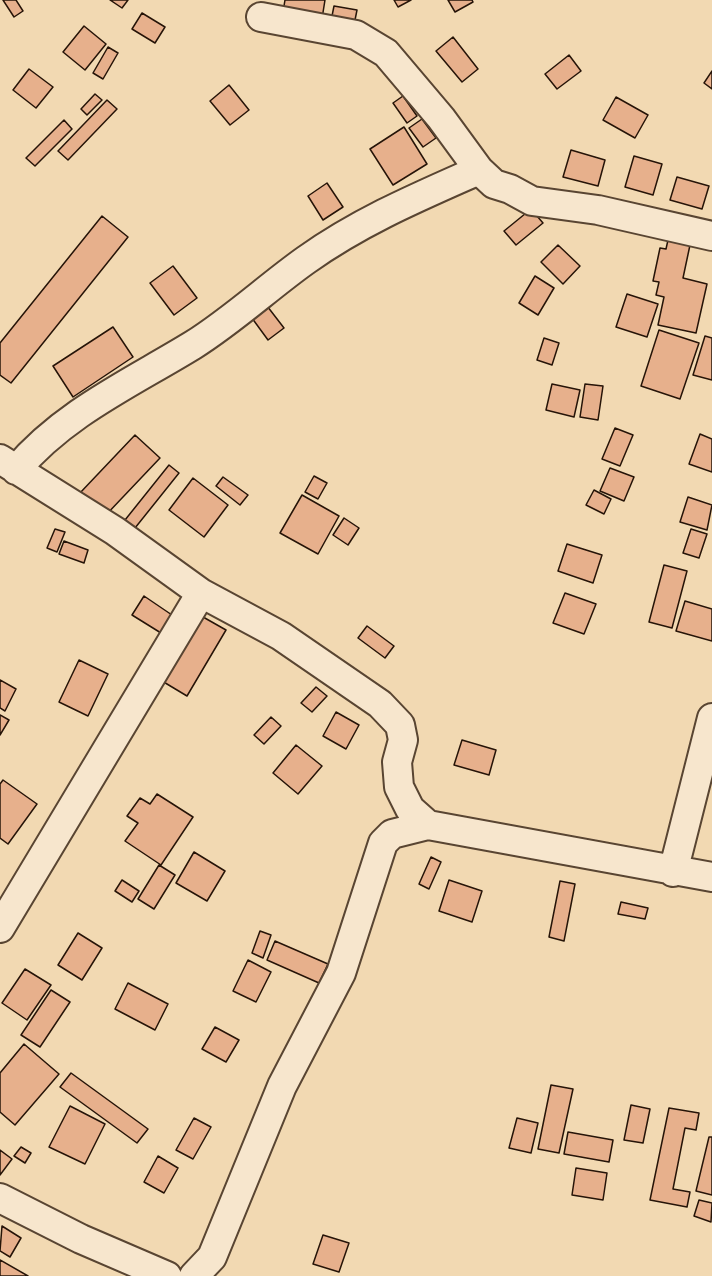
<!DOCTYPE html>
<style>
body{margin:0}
canvas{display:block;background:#f2d9b2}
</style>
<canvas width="712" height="1276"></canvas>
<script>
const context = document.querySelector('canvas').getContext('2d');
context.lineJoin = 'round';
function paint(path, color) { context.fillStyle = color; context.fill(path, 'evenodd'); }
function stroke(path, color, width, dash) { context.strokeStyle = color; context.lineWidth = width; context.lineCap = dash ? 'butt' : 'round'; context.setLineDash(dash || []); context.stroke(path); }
const building = new Path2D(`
 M3,0H16L23,11L14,17Z
 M110,0H128L122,8Z
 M285,0H325L321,25L282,18Z
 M394,0H411L398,7Z
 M448,0H472L473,2L455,12Z
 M334,6L357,10L354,25L331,21Z
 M142,13L165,27L155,43L132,29Z
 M84,26L106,44L85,70L63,52Z
 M453,37L478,69L462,82L436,51Z
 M108,47L118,53L103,79L93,73Z
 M569,55L581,71L557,89L545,74Z
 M29,69L53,87L36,108L13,90Z
 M712,71V89L704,83Z
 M229,85L249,110L230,125L210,101Z
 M95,94L102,100L87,115L81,109Z
 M403,96L417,116L407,123L393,103Z
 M616,97L648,115L635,138L603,120Z
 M107,100L117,109L68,160L58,151Z
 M422,119L436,138L423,147L409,128Z
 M64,120L72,129L35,166L26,158Z
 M404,127L427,164L393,185L370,149Z
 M571,150L605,160L598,186L563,177Z
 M634,156L662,164L653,195L625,187Z
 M677,177L709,186L702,209L670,200Z
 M327,183L343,207L323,220L308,196Z
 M531,209L543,223L516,245L504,231Z
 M102,216L128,237L11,383L0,375V343Z
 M668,240L690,245L683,278L707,284L696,333L658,325L664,297L656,295L659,282L653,281L660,248L666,249Z
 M558,245L580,266L563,284L541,262Z
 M173,266L197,298L174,315L150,283Z
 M535,276L554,288L538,315L519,303Z
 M627,294L658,304L647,337L616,327Z
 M264,302L284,328L268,340L249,314Z
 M113,327L133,357L73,397L53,366Z
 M659,330L699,343L680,399L641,386Z
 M705,336L712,338V380L693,375Z
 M544,338L559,343L552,365L537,360Z
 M552,384L580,390L574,417L546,410Z
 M585,384L603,386L598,420L580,417Z
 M615,428L633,435L620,466L602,459Z
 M700,434L712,439V472L689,464Z
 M135,435L160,458L104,517L79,494Z
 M169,465L179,473L135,528L125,520Z
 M610,468L634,477L624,501L600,491Z
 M314,476L327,483L318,499L305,492Z
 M223,477L248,495L240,505L216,486Z
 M193,478L228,505L204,537L169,510Z
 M594,490L611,499L604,514L586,505Z
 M302,495L339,516L318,554L280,533Z
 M688,497L712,505L707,530L680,522Z
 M344,518L359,528L348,545L333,535Z
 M55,529L65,532L57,552L47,548Z
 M691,529L707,534L699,558L683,553Z
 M64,541L88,550L84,563L59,554Z
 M567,544L602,555L593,583L558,571Z
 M664,565L687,571L672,628L649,622Z
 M565,593L596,604L584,634L553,623Z
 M144,596L172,615L161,633L132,615Z
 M685,601L712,609V641L676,631Z
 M196,613L226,630L187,696L157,678Z
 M367,626L394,646L385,658L358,638Z
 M79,660L108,674L88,716L59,702Z
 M0,680L16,689L5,711L0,708Z
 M316,687L327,696L312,712L301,703Z
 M336,712L359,725L346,749L323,736Z
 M0,715L9,720L0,735Z
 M271,717L281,726L264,744L254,735Z
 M462,740L496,750L489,775L454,765Z
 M296,745L322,766L298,794L273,773Z
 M3,780L37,804L8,844L0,838V784Z
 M157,794L193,817L161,865L125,841L138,823L127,816L140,798L150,804Z
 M194,852L225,871L207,901L176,883Z
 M431,857L441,862L429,889L419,884Z
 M159,865L175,875L154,909L138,899Z
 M122,880L139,891L132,902L115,891Z
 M449,880L482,891L472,922L439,911Z
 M560,881L575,884L564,941L549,937Z
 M621,902L648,908L645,919L618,914Z
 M260,931L271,935L263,958L252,953Z
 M78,933L102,948L82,980L58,965Z
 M275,941L328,964L319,983L267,960Z
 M248,960L271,972L256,1002L233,991Z
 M25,969L51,985L27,1020L2,1003Z
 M128,983L168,1004L155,1030L115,1009Z
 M51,990L70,1002L40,1047L21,1035Z
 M215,1027L239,1040L226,1062L202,1049Z
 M24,1044L59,1074L15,1125L0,1112V1073Z
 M71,1073L148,1129L137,1143L60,1087Z
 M551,1085L573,1089L559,1153L538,1149Z
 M631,1105L650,1109L643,1143L624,1140Z
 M70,1106L105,1124L85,1164L49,1147Z
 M669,1108L699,1113L696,1130L685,1128L673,1189L690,1192L687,1207L650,1200Z
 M194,1118L211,1127L193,1159L176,1150Z
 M517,1118L538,1123L531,1153L509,1148Z
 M568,1132L613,1140L609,1162L564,1154Z
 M709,1137H712V1195L696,1191Z
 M21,1147L31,1153L25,1163L14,1156Z
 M0,1150L12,1159L0,1175Z
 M158,1156L178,1168L164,1193L144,1182Z
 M576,1168L607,1173L603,1200L572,1195Z
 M699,1200L712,1203L711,1222L694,1216Z
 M2,1226L21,1238L10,1257L0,1251Z
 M323,1235L349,1243L339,1272L313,1264Z
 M0,1260L28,1276H0Z`);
paint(building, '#e7b08c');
stroke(building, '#261408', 1.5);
const minor = new Path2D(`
 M261,17L356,35L386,53L441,118L479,170L494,184L510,189L532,201L598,210L712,236
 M0,459L115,531L201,593L281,636L380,704L400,725L403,740L397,762L399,787L410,809L428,825
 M16,470C64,413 131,383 193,345C233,320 268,287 306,260C361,221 418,197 479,170
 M673,872L712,718
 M0,928L201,593
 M0,1198L81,1239L167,1276
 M194,1276L212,1257L282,1086L341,973L383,843L392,834L428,825L712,877`);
stroke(minor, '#594532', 32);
stroke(minor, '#f7e6cd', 28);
</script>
